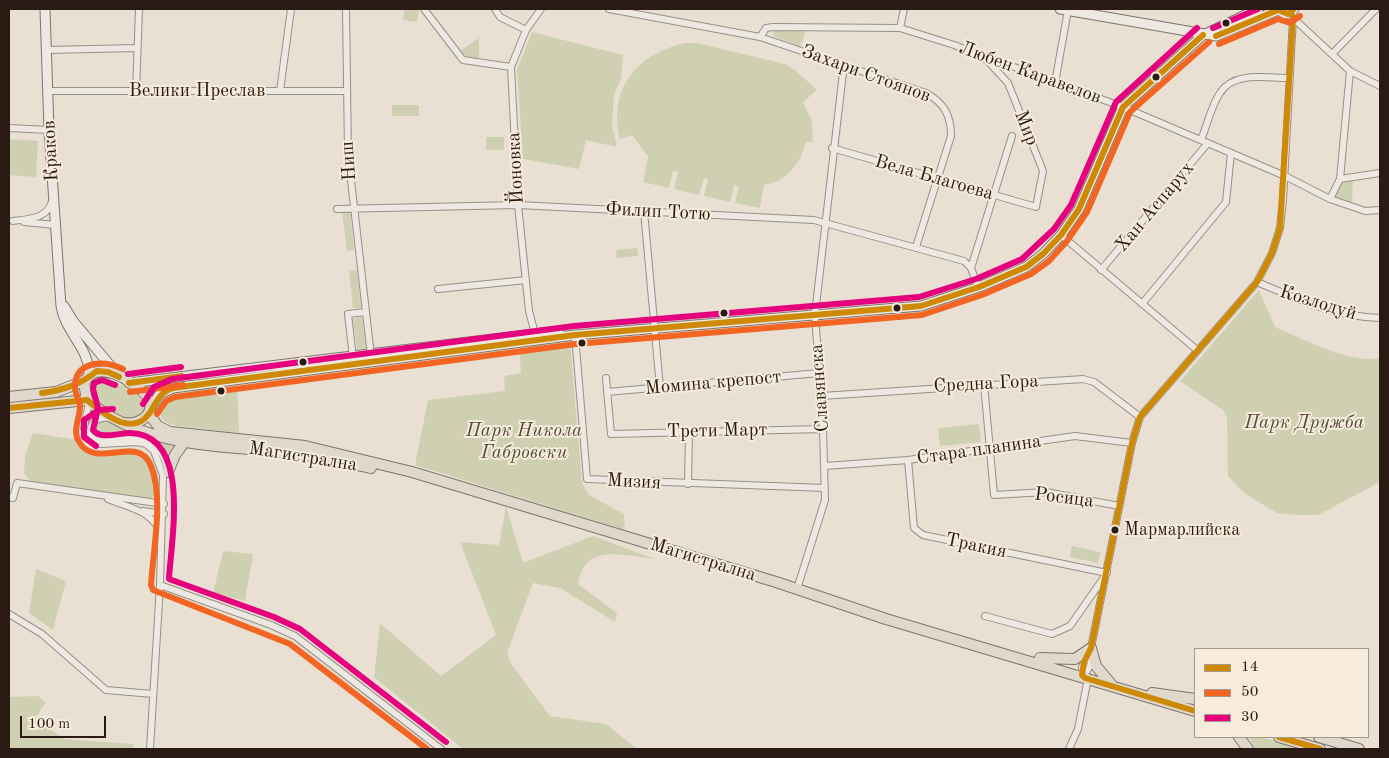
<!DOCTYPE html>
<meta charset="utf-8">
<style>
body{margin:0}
#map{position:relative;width:1389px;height:758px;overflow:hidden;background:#e9e0d3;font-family:"Old Standard TT",serif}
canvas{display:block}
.frame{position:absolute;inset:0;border:10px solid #291b13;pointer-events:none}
.legend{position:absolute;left:1194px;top:648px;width:175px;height:90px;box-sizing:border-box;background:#f7ecdc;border:1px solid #a5988c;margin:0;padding:6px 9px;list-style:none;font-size:15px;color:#291b13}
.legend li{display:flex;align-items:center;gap:10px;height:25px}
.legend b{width:25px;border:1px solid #a5988c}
.scale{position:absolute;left:20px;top:716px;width:86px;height:22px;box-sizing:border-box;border:2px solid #291b13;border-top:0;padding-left:6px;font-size:15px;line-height:18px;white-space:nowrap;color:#291b13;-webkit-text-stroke:4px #f7ecdc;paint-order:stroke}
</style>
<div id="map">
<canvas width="1389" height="758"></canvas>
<div class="frame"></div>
<ul class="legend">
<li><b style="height:6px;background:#ce8a04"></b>14</li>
<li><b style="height:6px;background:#f26522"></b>50</li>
<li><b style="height:6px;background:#e5007d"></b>30</li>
</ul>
<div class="scale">100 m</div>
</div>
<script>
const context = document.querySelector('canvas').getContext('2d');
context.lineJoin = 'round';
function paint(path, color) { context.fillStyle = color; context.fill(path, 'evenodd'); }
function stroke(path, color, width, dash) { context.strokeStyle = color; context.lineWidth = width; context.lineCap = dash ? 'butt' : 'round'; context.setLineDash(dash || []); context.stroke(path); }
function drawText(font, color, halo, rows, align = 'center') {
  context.font = font + ' "Old Standard TT",serif'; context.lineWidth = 4; context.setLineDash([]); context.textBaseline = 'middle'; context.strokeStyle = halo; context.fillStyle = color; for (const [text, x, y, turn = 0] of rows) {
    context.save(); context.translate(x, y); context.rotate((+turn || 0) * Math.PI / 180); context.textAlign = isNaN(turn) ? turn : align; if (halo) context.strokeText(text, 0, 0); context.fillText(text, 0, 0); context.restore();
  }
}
paint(new Path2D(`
 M405,9H419L417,22L403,20Z
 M774,30H777L806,31L800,46L773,36Z
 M532,32L623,55L621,78L614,95L612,125L617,147L586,140L579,169L523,159L517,69Z
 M479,38V59L469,58L460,51Z
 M685,43H697L785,64L795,70L817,90L803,102L812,121L813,142H806C800,164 788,181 764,185L760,208L735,203L739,186L734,185L730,202L704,196L708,179L704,178L699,195L674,189L678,172L673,171L669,188L643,182L648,157L632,135L620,139C608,88 637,54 685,43Z
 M392,105H419V116H392Z
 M486,137H504V150H486Z
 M9,139L38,141L36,177L9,175Z
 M1353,179L1352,204L1332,198L1341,180Z
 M350,211L354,250L347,251L342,212Z
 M637,248L638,256L617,258L616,250Z
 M357,270L361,308H353L349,271Z
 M1259,290L1275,327C1304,339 1349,364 1380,358V482L1318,515H1297L1277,513L1244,493L1228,476L1227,418L1223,410L1180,381Z
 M362,317L366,348L357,349L353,319Z
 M570,342L582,483L589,495L624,514L625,530L415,465L428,400L505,391L504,376L521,373L519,347Z
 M105,376C119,385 153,396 141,417L127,419L90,397L89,383L93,378Z
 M237,386L239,433L177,426C169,424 160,421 160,412C158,389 220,388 237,386Z
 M102,420L123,429L177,443L170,456L167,457C163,452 161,445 156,441C141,428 119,433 102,436L98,435L95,425Z
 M979,424L981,442L940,446L938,428Z
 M33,433L78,440C99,469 136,428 154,463C159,474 160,483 158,494L151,498H137L31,482L24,473L25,456Z
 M506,506L523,563L593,536L655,559C624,556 584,542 578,584L617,613L615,622L560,588L533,583L507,653L512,665L550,716L606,724L637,749H463L374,677L380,623L441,676L496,635L460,542L499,545Z
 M1072,546L1100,552L1098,563L1070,557Z
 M223,551L253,554L245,601L213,593Z
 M36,569L66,581L53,630L29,613Z
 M38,696L46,702L35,719L64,739L134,744L131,749H9V697Z
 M1249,737H1260L1303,749H1255Z`), '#cfd0b2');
const street = new Path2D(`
 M346,9L348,154L371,356
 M424,9L463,60L511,67
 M495,9L500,17L526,30
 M609,9L760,37L766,28L773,27L900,28L954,45L1123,107L1285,176L1330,199L1365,211L1380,210
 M1292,17L1350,71L1380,86
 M900,28L904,9
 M760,37L926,93C944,103 951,115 951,136L916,247
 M46,50L137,48
 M1332,54L1376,9
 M1055,83L1068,10
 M48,91H346
 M280,91L291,9
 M136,92L139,9
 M9,128L49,130
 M1201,140C1207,126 1211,106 1220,93C1234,71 1266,78 1288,78
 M832,148L1036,207L1043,171L1008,83L986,59
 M1340,179L1350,71
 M1330,199L1340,179L1380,173
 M337,209L518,205L814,220L964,261L971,268L978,287
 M644,211L660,388
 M13,221C28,219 48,219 52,201
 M24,222L55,225
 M1061,235L1197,350
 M971,268L1012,136
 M1101,270L1208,143
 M1257,282C1297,299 1336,317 1380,318
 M438,289L526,280
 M1142,304L1226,202L1231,153
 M535,334L529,311L518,205L511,67L526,30L541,9
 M575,335L587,479L825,488
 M353,358L348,314L366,312
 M606,378L611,434L823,429
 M984,384L994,495L1046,492L1119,506
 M607,392L819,373
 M821,396L1083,379L1094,382L1140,417
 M89,402L84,428L89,439L100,444L137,442L146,444L154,451L163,475L160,585L150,749
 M111,418C102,417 95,418 91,427L92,434C117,453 151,410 168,470
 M908,460L914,528L923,535L1107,573L1070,626L1052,634L985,616
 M825,466L908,460L1075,436L1132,443
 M688,484L689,432
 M9,497L13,498L17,483L164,504
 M108,499C129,508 153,510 161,535
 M143,511L164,514
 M160,585L271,625L295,636L441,749
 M797,589L825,500L823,429L815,314L844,64
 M9,614L42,634L106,690L153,694
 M1078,675L1085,674L1091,664V648L1132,443L1140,417L1257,282L1272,253L1280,228L1283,200L1293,18
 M1084,677L1082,667L1090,651
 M1069,749L1078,729L1088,678`);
const secondary = new Path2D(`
 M45,9L49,130L61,306C65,333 90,347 89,376
 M1060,9L1216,36L1278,10
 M1278,9L1285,14L1291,13L1294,9
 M64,306L73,321L119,376
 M129,383L543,333L560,334
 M150,409L160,394L173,388L575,335L921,306L979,287L1026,267L1043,254L1061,235L1079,209L1123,107L1203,35L1258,9`);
const primary = new Path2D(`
 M9,397L56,392L86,380
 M9,408L87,400
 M149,414L158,426L170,432L305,446L412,472L776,582L886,619L1195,711
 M124,423C143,426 160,410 144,393C131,379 95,358 84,383L87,400C145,450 229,445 300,454C324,457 348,463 371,468
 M168,472L175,455L185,441
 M1040,658L1075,659L1091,648L1096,666L1111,684
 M1152,693L1195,699
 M1239,737L1248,749
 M1279,737L1320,749
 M1319,737L1359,749`);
stroke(street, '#969087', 8);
stroke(secondary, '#7c756d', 11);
stroke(primary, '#7c756d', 12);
stroke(street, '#ede8e2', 6);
stroke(secondary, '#ede8e2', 9);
stroke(primary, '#e0d8cd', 10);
stroke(new Path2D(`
 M1216,36L1278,10L1288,14L1294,9
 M129,383L182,376
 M42,393C63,390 80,385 97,371L108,372L119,377
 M9,408L87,400C101,412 131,437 148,415C157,404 157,393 173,388L575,335L921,306L979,287L1026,267L1043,254L1061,235L1079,209L1123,107L1203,35
 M1195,711L1085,678L1082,675L1084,662L1091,648L1132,443L1140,417L1257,282L1272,253L1280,228L1293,18L1291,13
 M1279,737L1320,749`), '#ce8a04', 6);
stroke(new Path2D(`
 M1219,44L1278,19L1290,23L1300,16
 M123,369C104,360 74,360 75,389C76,396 80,401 80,407C79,423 70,433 83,447C102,466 139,435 151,466C164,498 153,550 151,585L153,590L290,644L427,749
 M130,392L183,385
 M157,414L166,401L175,397L576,344L922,315L982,295L1031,274L1049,261L1067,241L1087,212L1130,112L1209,42`), '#f26522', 6);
stroke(new Path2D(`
 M1213,28L1258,9
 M128,374L181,367
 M115,385L102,380L94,383L93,389L98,408L93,430C100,440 119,433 130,433C192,434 171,540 169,579L274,617L300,629L446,742
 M143,404L154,387L172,379L574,326L919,297L976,279L1022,259L1054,229L1071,205L1116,102L1197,28
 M96,446L84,437V420L99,410L113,409`), '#e5007d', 6);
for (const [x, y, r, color] of [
 [1226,23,4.5,"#291b13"],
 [1156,77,4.5,"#291b13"],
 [897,308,4.5,"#291b13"],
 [724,313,4.5,"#291b13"],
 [582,343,4.5,"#291b13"],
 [303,362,4.5,"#291b13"],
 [221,391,4.5,"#291b13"],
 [1115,530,4.5,"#291b13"]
]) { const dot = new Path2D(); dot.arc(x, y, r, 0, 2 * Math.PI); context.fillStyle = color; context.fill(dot); stroke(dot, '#f7ecdc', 2); }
drawText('18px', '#291b13', '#f7ecdc', [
 ["Мармарлийска",1124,530]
], 'left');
drawText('19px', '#291b13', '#f7ecdc', [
 ["Любен Каравелов",1030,73,20],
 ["Захари Стоянов",866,74,20],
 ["Велики Преслав",197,91],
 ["Мир",1026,128,68],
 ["Краков",51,151,-93],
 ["Ниш",349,161,-94],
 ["Йоновка",516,168,-93],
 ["Вела Благоева",934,178,16],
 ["Хан Аспарух",1155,207,-50],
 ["Филип Тотю",658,212,3],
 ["Козлодуй",1318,303,17],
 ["Момина крепост",713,383,-5],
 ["Средна Гора",986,384,-3],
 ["Славянска",820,388,-94],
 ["Трети Март",717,431,-1],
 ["Стара планина",979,450,-8],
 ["Магистрална",303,457,9],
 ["Мизия",634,482,3],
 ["Росица",1064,498,7],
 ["Тракия",976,546,12],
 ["Магистрална",703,560,17]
]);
drawText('italic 19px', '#544d3b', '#f7ecdc', [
 ["Парк Дружба",1304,423],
 ["Парк Никола",524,431],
 ["Габровски",524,453]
]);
</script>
